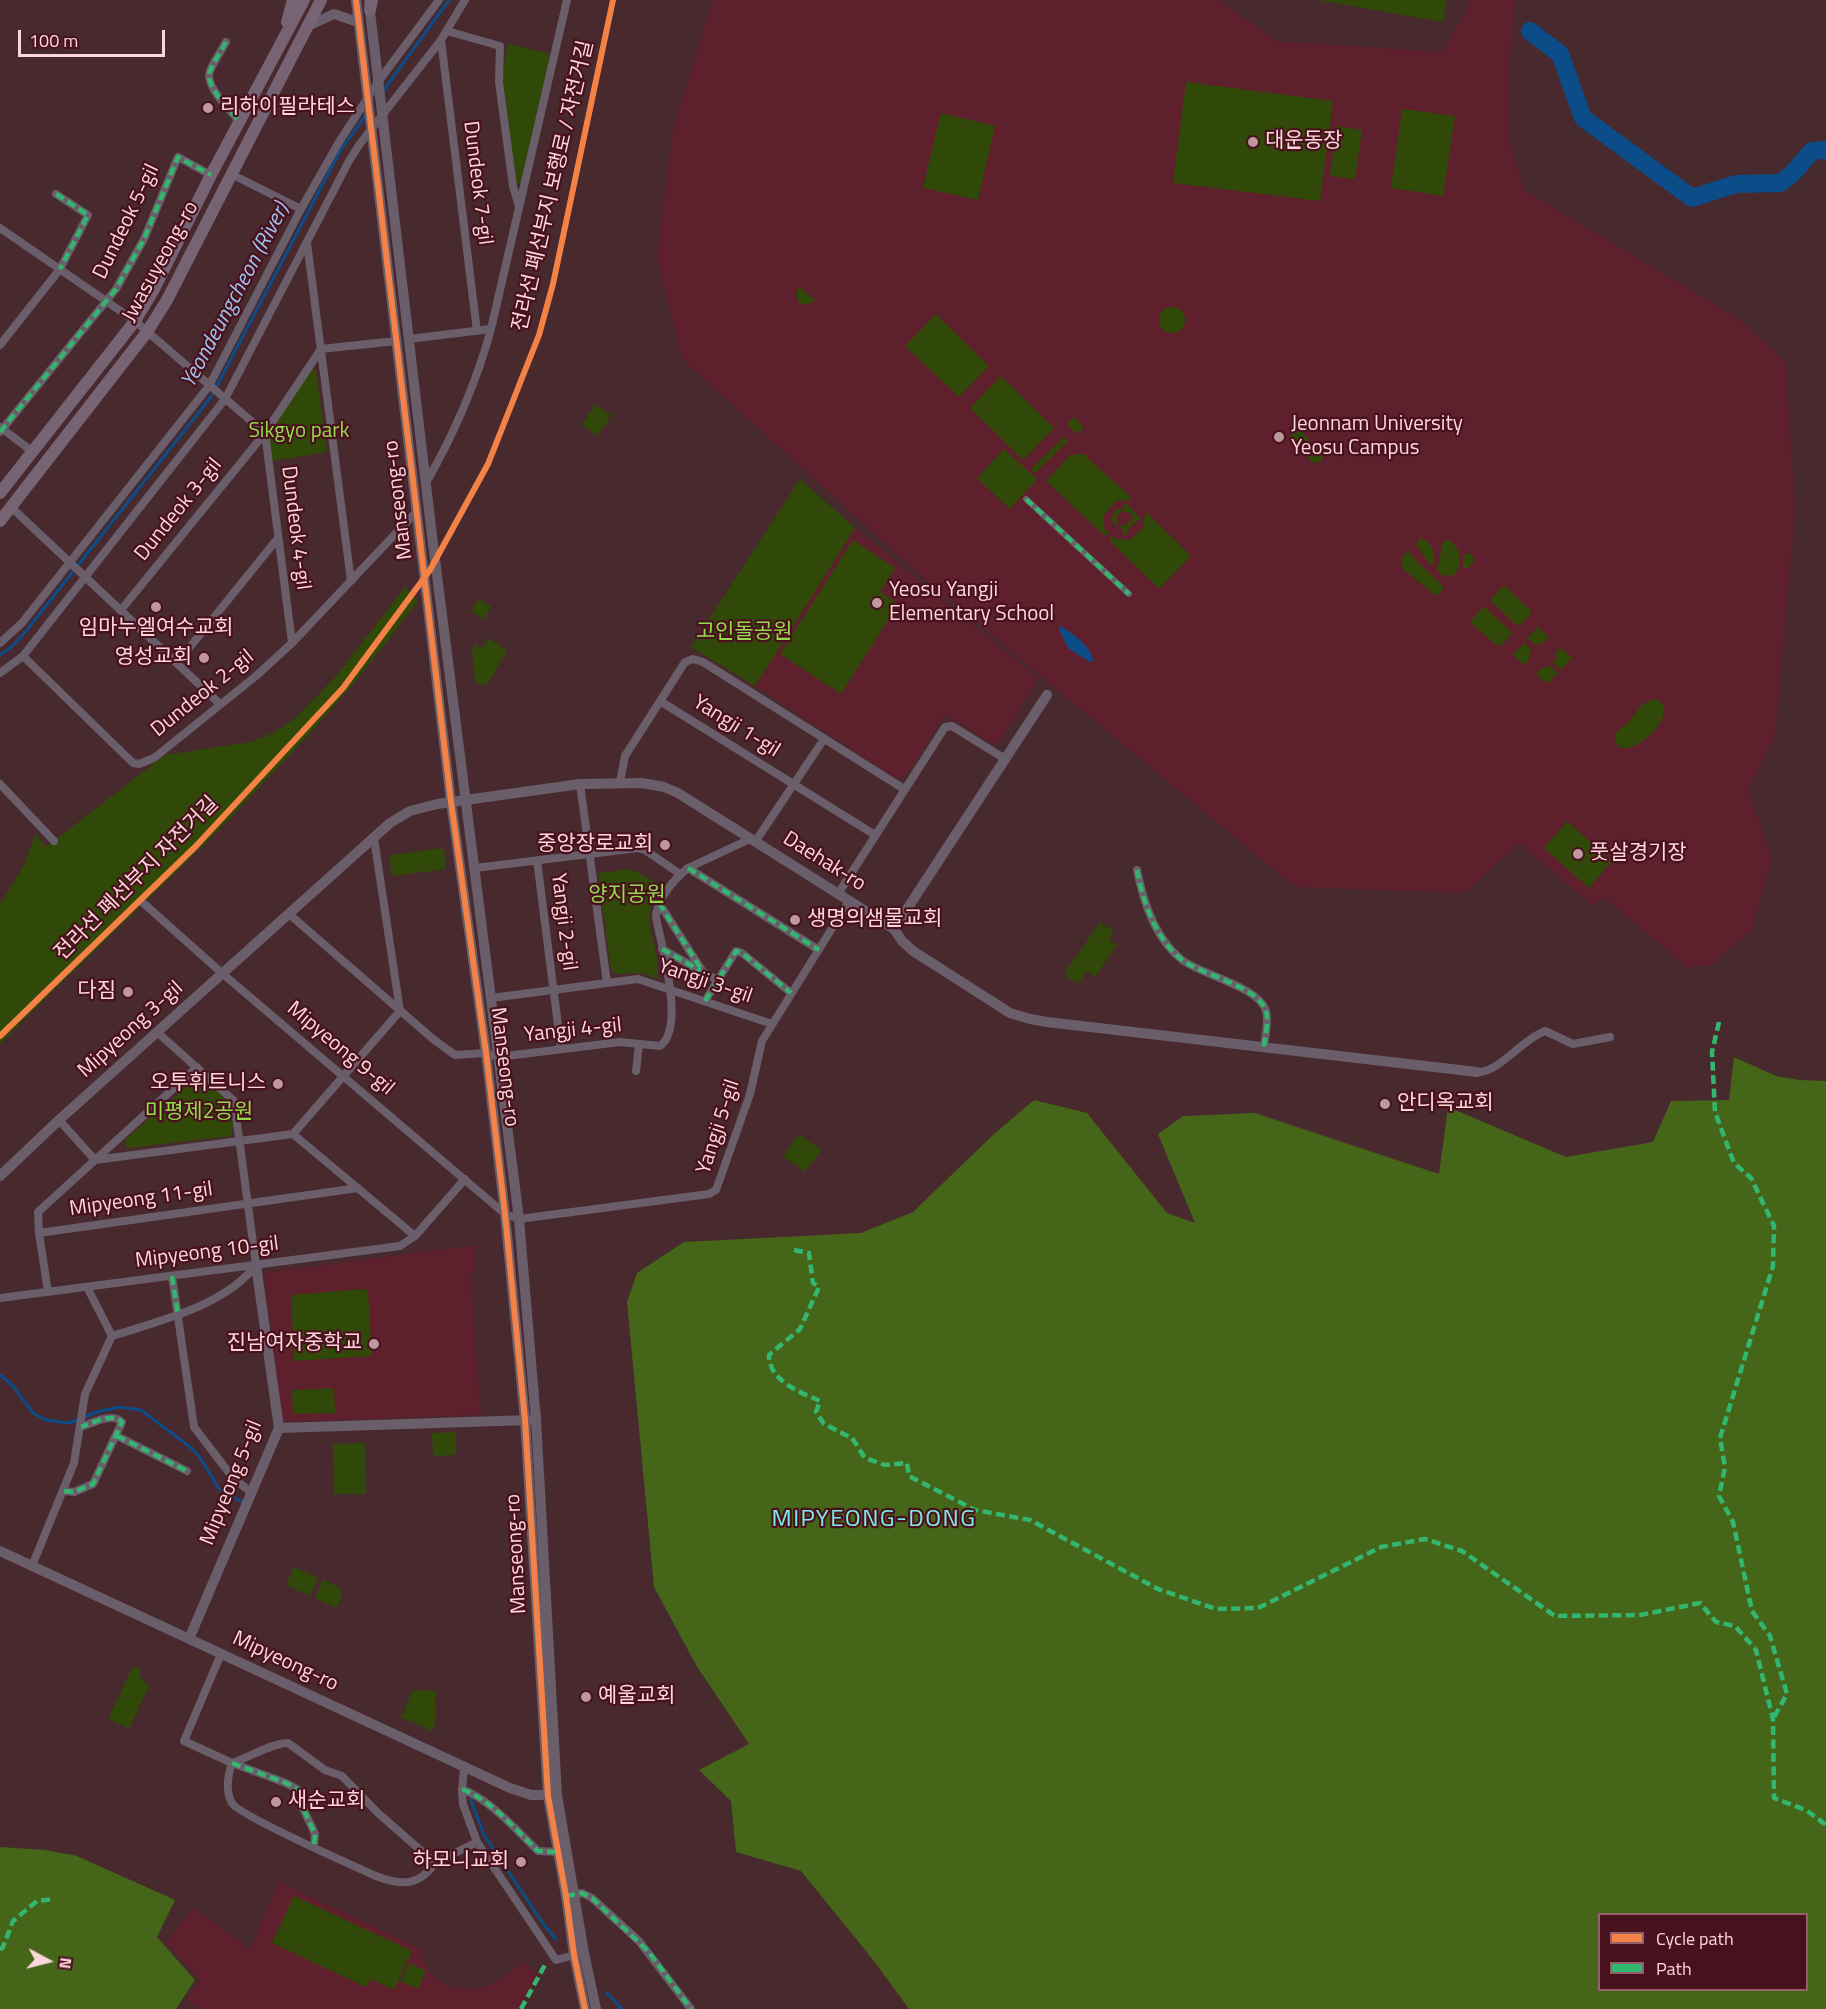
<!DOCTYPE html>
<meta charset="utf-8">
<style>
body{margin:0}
#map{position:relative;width:1826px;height:2009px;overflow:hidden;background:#47292e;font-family:"Titillium Web",sans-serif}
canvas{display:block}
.legend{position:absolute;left:1598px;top:1913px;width:210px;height:78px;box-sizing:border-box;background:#49111d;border:2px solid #916069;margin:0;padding:8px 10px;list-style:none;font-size:18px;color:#fcd6da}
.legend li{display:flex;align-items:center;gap:12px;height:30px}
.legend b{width:30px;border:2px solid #916069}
.north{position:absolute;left:18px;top:1931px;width:60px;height:60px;-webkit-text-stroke:4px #49111d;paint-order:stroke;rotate:97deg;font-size:16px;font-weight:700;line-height:24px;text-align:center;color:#fcd6da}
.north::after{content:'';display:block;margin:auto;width:21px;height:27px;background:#fcd6da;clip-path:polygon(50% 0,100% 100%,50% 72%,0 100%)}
.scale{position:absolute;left:18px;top:30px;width:147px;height:27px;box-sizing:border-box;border:3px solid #fcd6da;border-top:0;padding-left:8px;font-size:18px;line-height:21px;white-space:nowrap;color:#fcd6da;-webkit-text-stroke:4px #49111d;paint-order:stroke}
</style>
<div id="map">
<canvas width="1826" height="2009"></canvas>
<ul class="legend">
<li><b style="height:8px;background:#f48246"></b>Cycle path</li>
<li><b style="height:8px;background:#33b770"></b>Path</li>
</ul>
<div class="north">N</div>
<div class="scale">100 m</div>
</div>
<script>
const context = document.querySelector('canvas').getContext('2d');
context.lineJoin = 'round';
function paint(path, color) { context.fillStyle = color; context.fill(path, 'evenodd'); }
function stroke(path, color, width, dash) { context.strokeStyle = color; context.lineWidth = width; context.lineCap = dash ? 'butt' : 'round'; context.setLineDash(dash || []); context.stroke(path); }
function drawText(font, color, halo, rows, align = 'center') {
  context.font = font + ' "Titillium Web","Noto Sans KR",sans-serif'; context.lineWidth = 4.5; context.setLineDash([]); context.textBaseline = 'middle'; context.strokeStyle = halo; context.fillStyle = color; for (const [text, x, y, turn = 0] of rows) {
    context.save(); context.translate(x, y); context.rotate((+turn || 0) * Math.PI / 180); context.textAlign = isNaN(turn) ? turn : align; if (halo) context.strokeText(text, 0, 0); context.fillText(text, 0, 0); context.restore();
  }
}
paint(new Path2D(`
 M713,0H1220L1276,41L1441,52L1468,9L1469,0H1515L1510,62V143L1524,190L1739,319L1786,362L1795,513L1775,736L1748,790L1772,859L1752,929L1712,965L1687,967L1605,898L1592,906L1519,843L1465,893L1295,887L931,585L682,359L657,257L673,129Z
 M855,528L1039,679L998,743L993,744L949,716L943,717L905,777L896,778L755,686Z
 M475,1245L476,1270L470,1271L481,1415L282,1422L265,1273Z
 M279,1882L421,1949L423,1960L429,1971L438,1980L448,1986L468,1989L489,1986L499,1981L524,1961L537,1976L519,2009H200L187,1999L200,1981L166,1941L194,1908L250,1949Z`), '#5d202c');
paint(new Path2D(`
 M1318,0H1447L1443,22Z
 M508,44L550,54L521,184L516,183L502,73Z
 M1186,82L1333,101L1320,201L1173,183Z
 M1402,109L1455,116L1443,196L1391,188Z
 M941,113L995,126L978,200L923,188Z
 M1336,126L1362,130L1355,179L1330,176Z
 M799,287L815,300L807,305L799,303L796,295Z
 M1159 320a13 13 0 1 1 26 0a13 13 0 1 1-26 0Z
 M936,314L989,366L959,397L905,346Z
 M311,370H316L327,452L272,461L268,434Z
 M1001,376L1054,428L1023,460L970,408Z
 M595,405L611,415L598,436L582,425Z
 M1074,417L1084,427L1077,434L1067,424Z
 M1295,431L1303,432L1311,443L1322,451L1323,456L1321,462L1312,463L1304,450L1290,442V435Z
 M1064,437L1068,441L1035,473L1031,469Z
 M1004,449L1037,479L1010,509L977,478Z
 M1083,454L1131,497L1129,500L1116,501L1104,515V529L1109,533L1105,536L1046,481L1070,455Z
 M800,479L855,528L755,686L691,647Z
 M1126,503L1141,519L1139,522L1137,520L1128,529V532L1124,536L1123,529L1117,527L1127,524L1134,517L1129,512L1121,511L1116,516L1118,524L1116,526C1110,520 1111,514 1117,509L1125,508L1123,505Z
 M1147,513L1191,556L1159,589L1109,540L1112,536L1116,539L1130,540L1143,528L1145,515Z
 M1420,538C1431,540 1437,555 1433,565L1429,563L1416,545Z
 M853,540L895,568L880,592L898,604L841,694L780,654Z
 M1446,540C1462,543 1464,567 1453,576L1441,575L1437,569L1441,552V544Z
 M1408,550C1417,566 1433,573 1444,588L1436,596L1402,568L1401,560Z
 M1467,553L1472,554L1474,562L1468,568H1463V556Z
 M1504,585L1531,611L1530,615L1520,625L1515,624L1490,600Z
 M405,587L418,601C396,629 376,657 353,684C314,730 272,774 230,818C155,895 75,967 0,1044V904L23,867L36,834L46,847L165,755L251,742L273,733L294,719L337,675Z
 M478,599L491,606L484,619L471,612Z
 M1484,606L1511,632V636L1500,646L1496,645L1470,622Z
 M1538,627L1549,637L1542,644L1539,642L1536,646L1527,638Z
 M488,638L507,650L488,683L482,685L475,681L472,650L476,644L482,648Z
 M1524,643L1532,650L1528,654L1531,657L1524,665L1513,655Z
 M1561,648L1572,658L1561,670L1553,663L1557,658L1554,655Z
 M1549,665L1558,673L1547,684L1536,674L1542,667L1546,669Z
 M1654,699L1659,700C1676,715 1646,742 1632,747C1627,749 1623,748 1618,747L1615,741L1616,732L1629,722L1641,705Z
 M1567,821L1612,861L1589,888L1544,848Z
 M444,848L446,869L392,876L389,855Z
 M631,869L665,887C660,893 653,899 651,907C644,929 663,955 657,979L643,973L616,974L611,969L598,873Z
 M1100,922L1114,932L1109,940L1117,945L1095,977L1087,971L1078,984L1064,974Z
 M195,1079C204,1080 225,1095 229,1103C233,1111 234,1129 231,1136L130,1148L126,1146V1139Z
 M799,1134L821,1150L805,1172L783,1156Z
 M365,1289L368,1292L372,1356L294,1361L291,1295Z
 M334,1388L335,1413L293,1414L292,1390Z
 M456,1432V1455L433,1456L432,1433Z
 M365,1443L366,1494H334L333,1444Z
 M294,1567L318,1578L310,1596L286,1585Z
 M323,1580L339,1587L342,1595L336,1608L315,1598Z
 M133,1666L141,1670L139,1676L149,1686L129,1729L108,1719Z
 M413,1690L435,1691L436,1722L432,1731L401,1717Z
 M294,1896L412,1951L394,1990L371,1979L366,1987L272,1943Z
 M409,1963L426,1971L418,1989L400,1981Z`), '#314908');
paint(new Path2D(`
 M1734,1057L1776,1076L1800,1080L1826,1081V2009H909L874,1961L801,1871L736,1852L731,1801L699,1770L749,1744L696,1665L654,1587L627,1302L637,1273L684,1242L861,1233L913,1212L993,1135L1034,1100L1087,1113L1167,1213L1195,1223L1158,1134L1183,1116L1255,1113L1439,1174L1448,1107L1566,1157L1653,1142L1671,1101L1729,1100ZM1806,1914V1990H1600V1914Z
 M0,1847L45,1850L77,1856L175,1900L157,1937L195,1980L176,2009H0Z`), '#456618');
paint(new Path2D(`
 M1060,626C1072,632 1092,648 1093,661L1090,662L1069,649L1059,630Z`), '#0b4c89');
stroke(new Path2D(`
 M383,91L449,0
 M0,655L9,649L22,636L211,397L340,151L365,116
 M0,1375L13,1386L33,1413L46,1420L69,1423L97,1412L119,1407L141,1410L190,1447L199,1456L219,1489L242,1502
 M471,1800L484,1835L544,1925L556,1939
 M607,1993L622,2009`), '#0b4c89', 3);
stroke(new Path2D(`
 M1530,31L1560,54L1583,118L1692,198L1736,184L1780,183L1792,174L1812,151L1826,150`), '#0b4c89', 18);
stroke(new Path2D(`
 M1026,499L1129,594`), '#6a5e6b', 6);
stroke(new Path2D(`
 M447,31L500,46L499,82L513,186L519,207
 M441,40L477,331
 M226,42C221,51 214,61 210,71C204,86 231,111 240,122
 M231,174L301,209
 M0,228L135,321L265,433L292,643
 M307,243L351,581
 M409,339L491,329
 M0,345L60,269L88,215L56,194
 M0,427L33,452
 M0,432L116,289L144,239L178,157L211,175
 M426,483C454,434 476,384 491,329L567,0
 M11,507L220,704
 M121,610L265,433L321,349L396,341
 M0,643L22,623L209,386L301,209L339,142L378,82L439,0
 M23,656L225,399L349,161L359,145L441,40L465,0
 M177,663L278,538
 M0,673L23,656L133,763L139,764L154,758L256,676L292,643L417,511
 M660,701L875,835
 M620,782L625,756L685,662L693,659L703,662L904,789
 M0,784L54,841
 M580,784L607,983
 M374,838L400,1011
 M755,842L824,739
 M537,860L561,1049
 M475,868L638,848L645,850L680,874
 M688,868L819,950
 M1137,870C1143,901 1155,938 1181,959C1200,975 1259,986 1266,1011C1269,1022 1265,1036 1264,1047
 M838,894L945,727L952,726L1005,759
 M141,901L223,974L505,1214L519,1219L709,1194L716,1190L750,1094L762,1041L849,901
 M659,903L703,972
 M289,914L433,1039L455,1055L486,1053L498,1057L620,1042L660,1046C686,1028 661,945 656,917C657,899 674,879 688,868L750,839
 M662,949L717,980
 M491,998L638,979L772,1024
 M705,1001L736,951L742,953L791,993
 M636,1071L639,1044
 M1477,1072C1499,1073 1522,1039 1545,1031L1573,1044L1610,1037
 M59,1120L95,1160
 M293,1134L415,1236
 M95,1160L293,1134L400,1011
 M39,1233L358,1188
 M172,1276L194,1427L233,1478L252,1493
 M87,1287L112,1336
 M48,1292L39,1233L38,1212L197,1067
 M0,1298L400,1246L415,1236L465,1179
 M117,1436L187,1471
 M64,1491L74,1492L93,1484L122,1422C112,1412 93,1423 81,1427
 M32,1566L74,1463L85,1394L112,1336C159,1321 225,1306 256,1265L234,1101L157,1032
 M221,1654L184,1741L232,1763C247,1758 275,1742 288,1743L325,1770L342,1776L378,1813L435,1863L477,1842
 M464,1768L462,1792L463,1804L477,1842L556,1960L578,1954
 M462,1789C492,1801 515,1829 538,1851L558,1852
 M314,1847L315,1834L303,1808L302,1792L286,1783L232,1763C228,1775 225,1791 232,1803C238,1815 356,1867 376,1876C402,1886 419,1886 435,1863
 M569,1895L582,1893L592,1898L639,1941L691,2009`), '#6a5e6b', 8);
stroke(new Path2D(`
 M356,0L451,802L486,1053L505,1214L525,1420L548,1796L566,1896L574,1955L585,2009
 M369,3L433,544L519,1219L536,1420L557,1795L584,1953L596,2009
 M310,25L334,14L358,22
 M894,929L1047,695
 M0,1176L59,1120L390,823L410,811L437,804L580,784L642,783L664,787L678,793L894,929L902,941L913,951L1010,1013L1030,1019L1047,1022L1477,1072
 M279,1428L531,1420
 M0,1551L510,1788L531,1795H555
 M189,1639L279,1428L256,1265`), '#6a5e6b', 10);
stroke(new Path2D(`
 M370,10L372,0
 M287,22L293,0
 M0,493L135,321L153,291L211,175L304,0
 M0,521L147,332L167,300L321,0`), '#766475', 12);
stroke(new Path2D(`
 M226,42C221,51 214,61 210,71C204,86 231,111 240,122
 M56,194L88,215L60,269
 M0,432L116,289L144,239L178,157L211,175
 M1026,499L1129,594
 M688,868L819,950
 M1137,870C1143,901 1155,938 1181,959C1200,975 1259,986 1266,1011C1269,1022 1265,1036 1264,1047
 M659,903L703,972
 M662,949L701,971
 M705,1001L736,951L742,953L791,993
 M1719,1022L1712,1052L1715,1112L1734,1163L1751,1178L1774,1226L1773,1266L1720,1438L1725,1467L1719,1496L1733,1522L1752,1611L1770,1636L1787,1694L1773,1719
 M794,1250L809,1253L813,1283L819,1287L800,1329L769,1355C769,1381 800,1392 820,1401L816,1412L824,1424L852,1438L865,1458L885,1465L907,1463L909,1476L975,1510L1030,1520L1158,1589L1216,1609L1258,1608L1381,1547L1425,1539L1462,1551L1555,1616L1640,1615L1700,1603L1716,1622L1735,1626L1756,1650L1773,1719L1774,1798L1806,1810L1826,1825
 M172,1276L178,1315
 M117,1436L187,1471
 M64,1491L74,1492L93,1484L122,1422C112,1412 93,1423 81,1427
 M232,1763L286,1783L302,1792L303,1808L315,1834L314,1847
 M462,1789C492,1801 515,1829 538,1851L558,1852
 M566,1896L582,1893L592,1898L648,1951L691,2009
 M0,1950L3,1947L13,1921L37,1901L54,1899
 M521,2009L546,1963`), '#33b770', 4.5, [9, 4.5]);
stroke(new Path2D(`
 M356,0L451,802L486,1053L505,1214L525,1420L548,1796L566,1896L574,1955L585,2009
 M0,1036L196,846L343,688L430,570L488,464L539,335L553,284L613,0`), '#f48246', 6);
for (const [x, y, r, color] of [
 [208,108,6,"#bd999e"],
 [1253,142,6,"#bd999e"],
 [1279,437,6,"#bd999e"],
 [877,603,6,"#bd999e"],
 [156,607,6,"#bd999e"],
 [204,658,6,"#bd999e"],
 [665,845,6,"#bd999e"],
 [1578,854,6,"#bd999e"],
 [795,920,6,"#bd999e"],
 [128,992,6,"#bd999e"],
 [278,1084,6,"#bd999e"],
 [1385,1104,6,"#bd999e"],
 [374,1344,6,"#bd999e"],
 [586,1697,6,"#bd999e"],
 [276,1802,6,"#bd999e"],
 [521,1862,6,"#bd999e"]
]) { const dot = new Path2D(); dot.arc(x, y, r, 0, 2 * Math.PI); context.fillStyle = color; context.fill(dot); stroke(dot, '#49111d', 2); }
drawText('21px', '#fcd6da', '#49111d', [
 ["리하이필라테스",220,108],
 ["대운동장",1265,142],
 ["Jeonnam University",1291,425],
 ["Yeosu Campus",1291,449],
 ["Yeosu Yangji",889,591],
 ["Elementary School",889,615],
 ["임마누엘여수교회",156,629,"center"],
 ["영성교회",192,658,"right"],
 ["중앙장로교회",653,845,"right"],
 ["풋살경기장",1590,854],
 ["생명의샘물교회",807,920],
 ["다짐",116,992,"right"],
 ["오투휘트니스",266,1084,"right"],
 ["안디옥교회",1397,1104],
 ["진남여자중학교",362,1344,"right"],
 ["예울교회",598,1697],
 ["새순교회",288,1802],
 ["하모니교회",509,1862,"right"]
], 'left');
drawText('21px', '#fcd6da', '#49111d', [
 ["Dundeok 7-gil",477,183,83],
 ["전라선 폐선부지 보행로 / 자전거길",554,186,-77],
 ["Dundeok 5-gil",127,222,-64],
 ["Jwasuyeong-ro",161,262,-61],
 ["Manseong-ro",399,500,-97],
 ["Dundeok 3-gil",179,510,-51],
 ["Dundeok 4-gil",295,528,83],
 ["Dundeok 2-gil",203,694,-39],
 ["Yangji 1-gil",736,727,32],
 ["Daehak-ro",824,862,32],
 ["전라선 폐선부지 자전거길",137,879,-45],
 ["Yangji 2-gil",563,922,83],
 ["Yangji 3-gil",705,982,19],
 ["Mipyeong 3-gil",131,1030,-42],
 ["Yangji 4-gil",573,1031,-6],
 ["Mipyeong 9-gil",340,1049,40],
 ["Manseong-ro",504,1067,83],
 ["Yangji 5-gil",719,1127,-72],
 ["Mipyeong 11-gil",141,1200,-8],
 ["Mipyeong 10-gil",207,1253,-7],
 ["Mipyeong 5-gil",232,1483,-68],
 ["Manseong-ro",517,1554,-93],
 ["Mipyeong-ro",285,1662,25]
]);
drawText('21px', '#93db4c', '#49111d', [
 ["Sikgyo park",299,432],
 ["고인돌공원",744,633],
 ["양지공원",627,896],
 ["미평제2공원",199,1113]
]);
drawText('italic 22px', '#9dc4ef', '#49111d', [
 ["Yeondeungcheon (River)",236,296,-62]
]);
context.letterSpacing = '1.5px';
drawText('24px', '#7febe7', '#49111d', [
 ["MIPYEONG-DONG",874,1520]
]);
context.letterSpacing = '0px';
</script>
